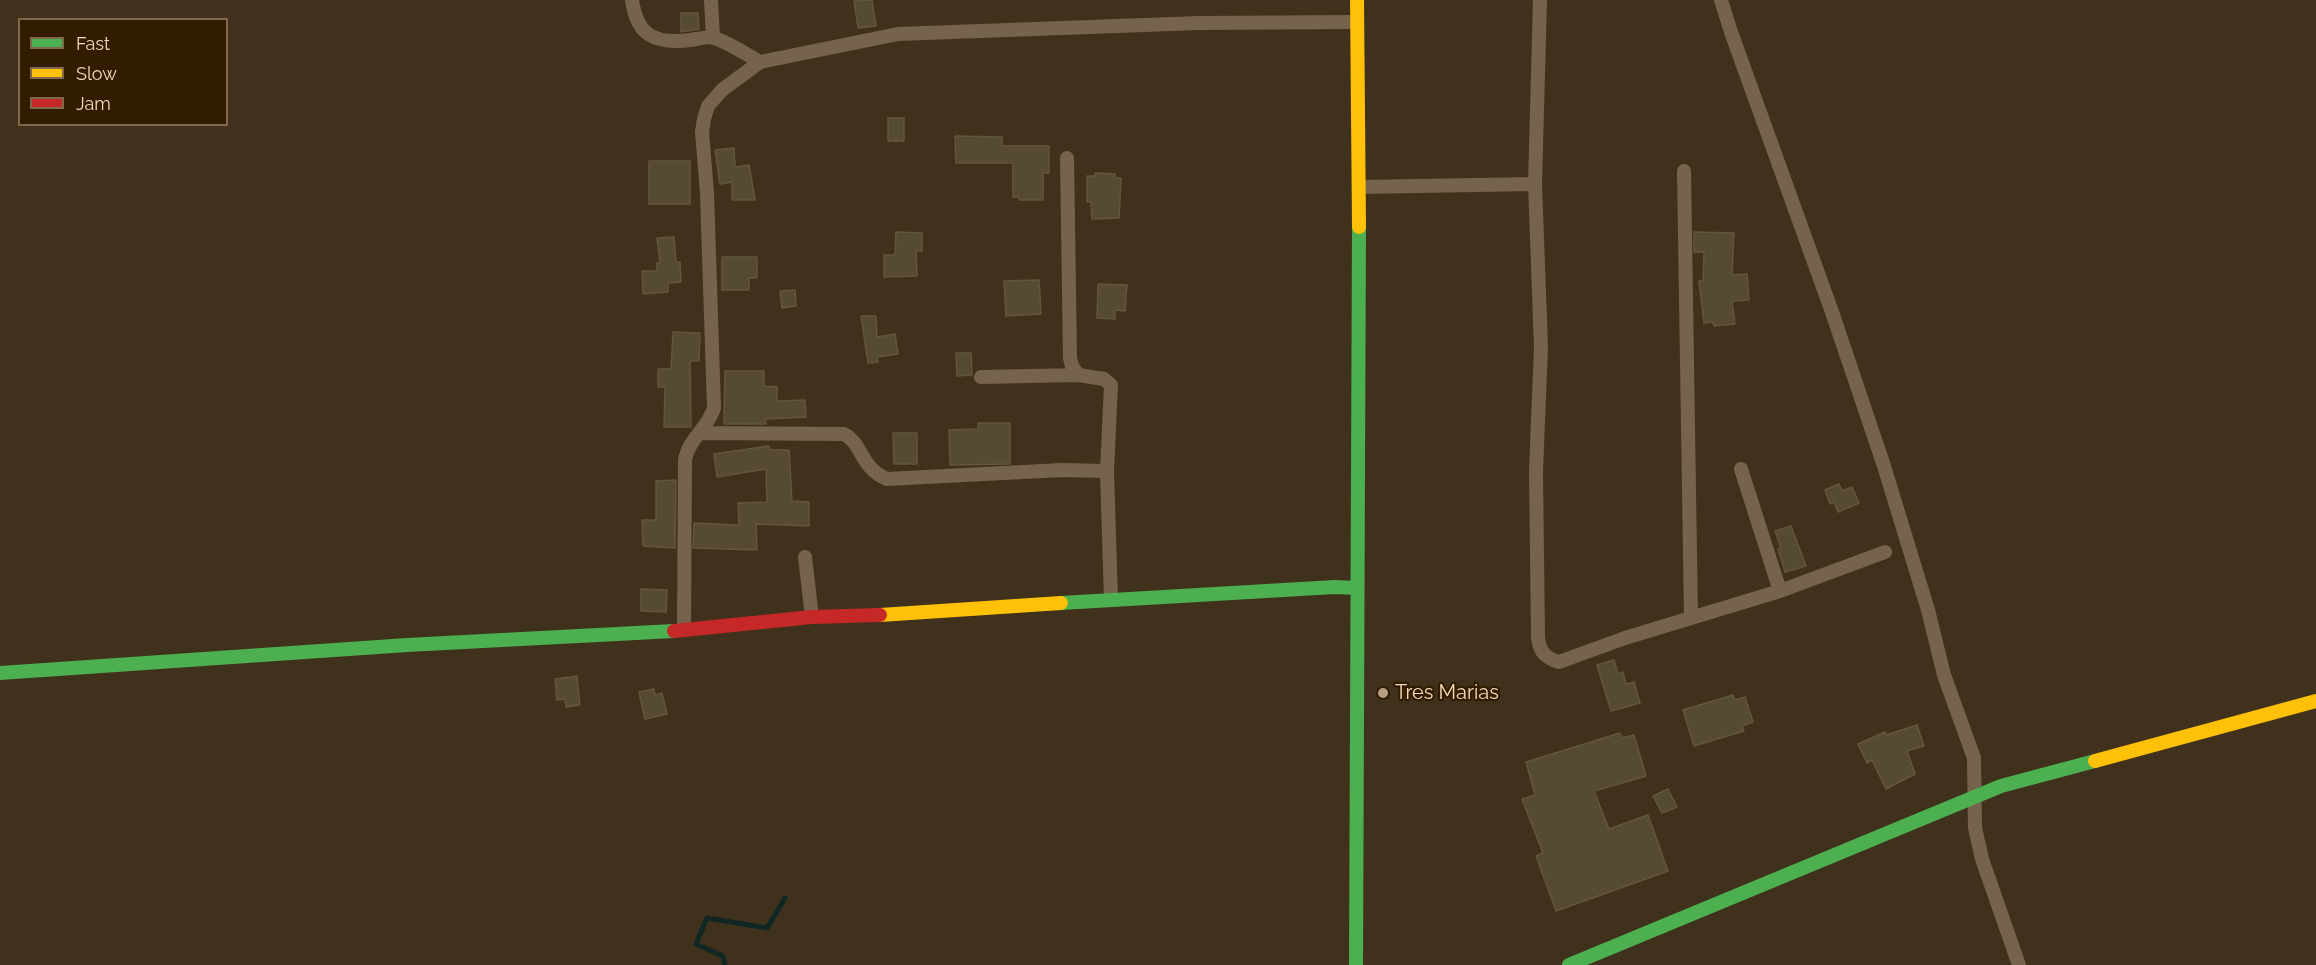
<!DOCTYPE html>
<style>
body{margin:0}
#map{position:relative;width:2316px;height:965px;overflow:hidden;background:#40311d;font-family:Raleway,sans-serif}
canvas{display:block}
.legend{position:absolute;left:18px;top:18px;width:210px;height:108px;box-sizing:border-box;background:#311c00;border:2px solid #80684a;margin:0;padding:8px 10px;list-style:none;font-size:18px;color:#f6dab9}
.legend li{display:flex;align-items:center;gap:12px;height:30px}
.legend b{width:30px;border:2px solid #80684a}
</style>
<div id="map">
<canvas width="2316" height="965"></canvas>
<ul class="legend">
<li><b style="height:8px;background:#4caf50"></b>Fast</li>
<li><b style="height:8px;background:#ffc107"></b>Slow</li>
<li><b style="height:8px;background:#c62828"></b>Jam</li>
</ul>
</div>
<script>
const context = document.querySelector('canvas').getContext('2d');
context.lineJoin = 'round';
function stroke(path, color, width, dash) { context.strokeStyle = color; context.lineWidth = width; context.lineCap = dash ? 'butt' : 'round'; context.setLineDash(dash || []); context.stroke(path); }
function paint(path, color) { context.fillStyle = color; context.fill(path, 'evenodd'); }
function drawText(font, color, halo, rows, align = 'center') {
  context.font = font + ' Raleway,sans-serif'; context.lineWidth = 4.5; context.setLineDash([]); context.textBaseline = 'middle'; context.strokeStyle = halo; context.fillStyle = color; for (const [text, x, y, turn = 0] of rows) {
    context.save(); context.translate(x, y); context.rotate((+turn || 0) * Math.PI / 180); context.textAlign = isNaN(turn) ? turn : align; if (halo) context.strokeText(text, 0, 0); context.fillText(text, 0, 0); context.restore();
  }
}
stroke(new Path2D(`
 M725,965L723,956L696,944L707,918L767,928L785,898`), '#112724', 5);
const building = new Path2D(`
 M872,0L876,26L858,28L854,1Z
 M681,13H698L699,29L681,32Z
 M888,118H904V141H888Z
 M955,136L1002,137V146H1049V173H1043V200H1019V197H1013V163H956Z
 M734,148L735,167L749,165L755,200H732V182L720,184L715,150Z
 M649,161H690V204H649Z
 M1095,173L1115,174V178H1121L1119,218L1092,219L1091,202H1087V176H1095Z
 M896,232L922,233V251H916L917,276L884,277V255H895Z
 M1694,232L1734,233L1732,275L1747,274L1749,300L1732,301L1735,324L1714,326L1713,322L1704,323L1699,281H1703L1704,252H1694Z
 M674,237L676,262H680L681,282L668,283V292L643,294L642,271H657V263H660L657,238Z
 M722,257H757V278H749V290H722Z
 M1039,280L1041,314L1006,316L1004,281Z
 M1098,284L1127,285L1125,311L1115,310V319L1097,318Z
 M795,290L796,306L782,308L780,291Z
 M861,316H876L877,337L895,334L898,354L877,357L878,362L868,363Z
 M673,332L700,333L699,361H690L691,427H664L665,387H658V369H671Z
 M956,353H971L972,375L957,376Z
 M725,371H764V386L777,387V401L805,400L806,417L765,419L766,424H724Z
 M978,423H1010V464L950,465L949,430L978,429Z
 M893,433H917V464H894Z
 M769,446L770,450H789L792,501L809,502V526L756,524L757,550L693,548L694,523L739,525L738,503L767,502L766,469L717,477L714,454Z
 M676,480L675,548L643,546L642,520H656V481Z
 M1839,484L1842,491L1852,487L1859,503L1838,512L1834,502L1830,504L1825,490Z
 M1791,526L1806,566L1785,572L1778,549L1781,548L1775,531Z
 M641,589L667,590L666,612L641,611Z
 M1614,660L1618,674L1623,672L1626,684L1634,682L1640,703L1611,711L1597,665Z
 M577,676L580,705L566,707L565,699L557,700L555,679Z
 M654,689L655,695L662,693L667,714L645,719L639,692Z
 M1733,695L1735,700L1745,697L1753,722L1742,726L1744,731L1694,746L1683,710Z
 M1917,725L1924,746L1907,751L1915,774L1886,789L1872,760L1867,763L1858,744L1885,732L1886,735Z
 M1620,733L1622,738L1634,735L1646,776L1594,791L1609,829L1648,815L1668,871L1556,911L1536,856L1543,853L1522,799L1535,795L1526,762Z
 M1668,789L1677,807L1662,813L1653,796Z`);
paint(building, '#564a33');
stroke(building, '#63563a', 1.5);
stroke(new Path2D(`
 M632,0C637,37 656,44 691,40C698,39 708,36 714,38C728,42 747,55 760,62
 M711,0L713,37
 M1540,0L1535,184L1541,347L1536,471L1538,638C1540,652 1545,658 1559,662L1625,638L1780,591L1885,552
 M1721,0L1731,32L1832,312L1884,466L1928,610L1944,675L1974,758L1975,828L1982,859L2019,965
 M1067,158L1070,358L1072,366L1078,375L1104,379L1111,385L1107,471L1111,599
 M1684,171L1691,618
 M1359,187L1535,184
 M981,377L1078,375
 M700,433L844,434C863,444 860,468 887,479L1062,470L1107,471
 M1741,469L1780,591
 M805,557L812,617
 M684,630L685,460C688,440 708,428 714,408L707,193L702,132L704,119L708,106L722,90L760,62L898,34L1199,23L1356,22`), '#76634b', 14);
stroke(new Path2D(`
 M1061,603L1335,587L1356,588
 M0,673L407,645L674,631
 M1356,965L1359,227
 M1569,965L2001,786L2095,761`), '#4caf50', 14);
stroke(new Path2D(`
 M1357,0L1359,227
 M880,615L1061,603
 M2095,761L2316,701`), '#ffc107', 14);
stroke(new Path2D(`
 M674,631L812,617L880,615`), '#c62828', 14);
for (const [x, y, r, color] of [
 [1383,693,6,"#b69f82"]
]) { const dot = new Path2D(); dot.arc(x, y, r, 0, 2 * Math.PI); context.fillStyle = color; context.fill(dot); stroke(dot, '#311c00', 2); }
drawText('20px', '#f6dab9', '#311c00', [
 ["Tres Marias",1395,693]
], 'left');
</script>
